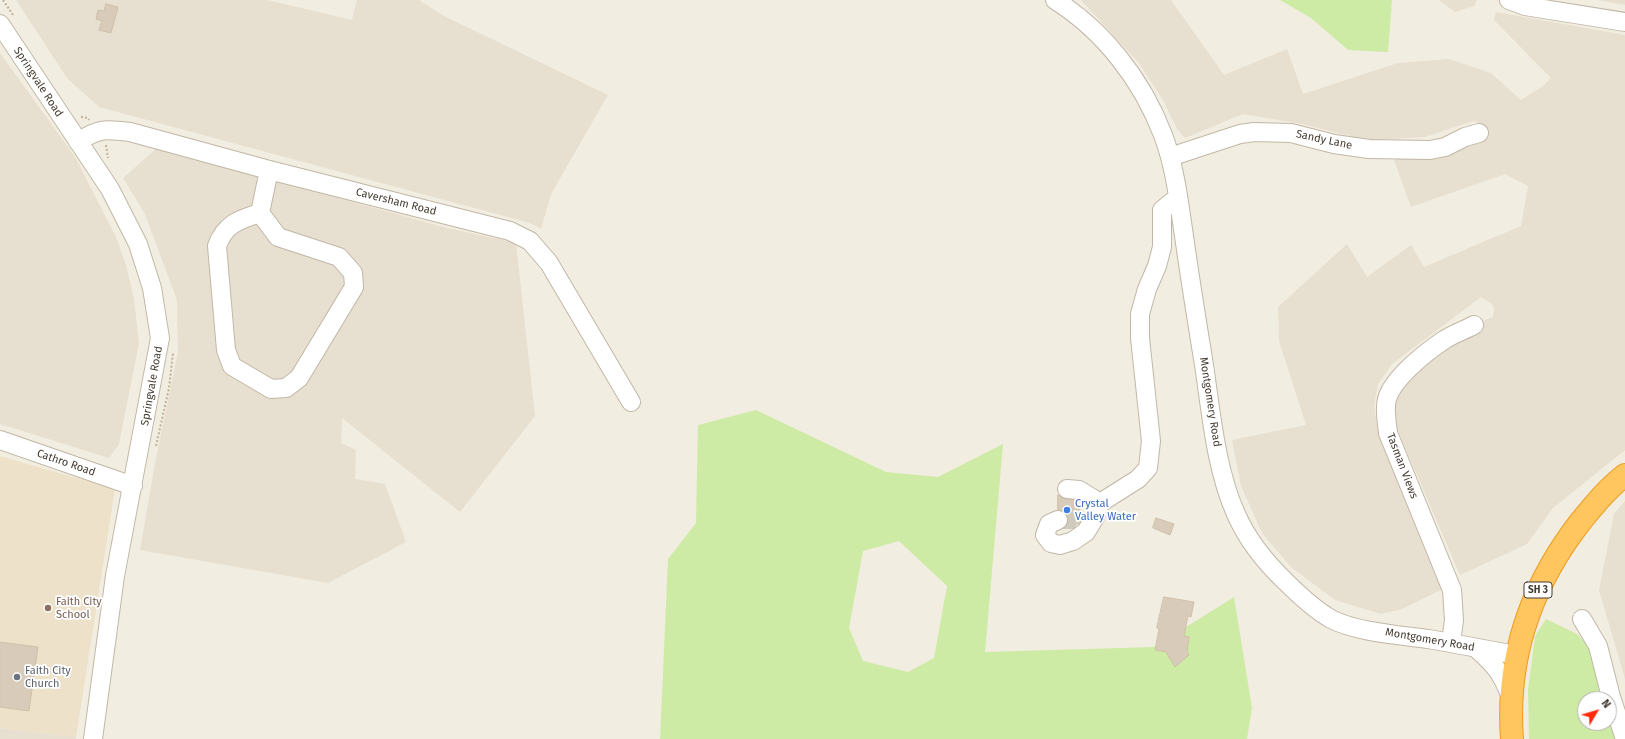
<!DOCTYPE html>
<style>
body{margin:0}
#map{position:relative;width:1625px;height:739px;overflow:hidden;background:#f2ede1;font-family:"Fira Sans",sans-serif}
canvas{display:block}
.north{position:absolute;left:1577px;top:691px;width:40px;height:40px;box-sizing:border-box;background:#fff;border:1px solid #b4b1ad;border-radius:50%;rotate:52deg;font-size:11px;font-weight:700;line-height:16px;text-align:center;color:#443c32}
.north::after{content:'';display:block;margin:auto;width:14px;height:18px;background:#ff2a0b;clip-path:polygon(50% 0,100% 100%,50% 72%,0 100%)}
</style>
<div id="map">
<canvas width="1625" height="739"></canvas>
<div class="north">N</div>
</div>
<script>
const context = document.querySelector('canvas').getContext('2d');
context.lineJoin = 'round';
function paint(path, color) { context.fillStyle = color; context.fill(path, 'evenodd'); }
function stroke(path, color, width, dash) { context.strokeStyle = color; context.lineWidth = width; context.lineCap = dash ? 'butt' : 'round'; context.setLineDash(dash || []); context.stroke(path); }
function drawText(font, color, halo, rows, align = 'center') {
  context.font = font + ' "Fira Sans",sans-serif'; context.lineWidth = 3.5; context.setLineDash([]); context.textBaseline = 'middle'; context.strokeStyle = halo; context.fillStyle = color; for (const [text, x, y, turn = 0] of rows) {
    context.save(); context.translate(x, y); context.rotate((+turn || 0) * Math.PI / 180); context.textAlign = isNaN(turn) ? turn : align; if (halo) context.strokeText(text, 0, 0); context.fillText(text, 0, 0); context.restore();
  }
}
paint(new Path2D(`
 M16,0H267L352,20L357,0H419L442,15L608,95L551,194L541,229L530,223L99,107L67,78Z
 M1081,0H1171L1224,75L1287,49L1303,94L1398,63L1449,59L1491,73L1521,100L1543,86L1551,78L1494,20L1496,12L1625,35V450L1553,508L1527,544L1460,575L1393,419V406L1404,380L1483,321L1493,317L1494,308L1492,304L1481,297L1392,364L1378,384L1374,406L1376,420L1445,588L1402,609L1381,614L1335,600L1291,567L1262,533L1241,486L1232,440L1306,425L1279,341L1278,307L1347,244L1367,277L1411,245L1424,267L1521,226L1528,186L1505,174L1411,207L1394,160L1480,131L1482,124L1473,121L1425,137L1366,140L1302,124L1243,114L1185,138L1177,129L1163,100L1139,63Z
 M1439,0H1477L1474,6L1455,12Z
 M1598,0H1625V5Z
 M0,53L75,157L116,237L126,265L134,299L139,343L119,444L109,458L0,424Z
 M157,148L447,228L516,243L535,416L460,512L342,418L341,443L356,450L355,479L385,484L406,542L328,583L140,550L155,463L178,352L177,300L145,214L123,178Z
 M1625,501V679L1599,590L1614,514Z
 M0,728L76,737V739H0Z`), '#e7dfcf');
paint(new Path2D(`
 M0,456L115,489L76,737L0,728Z`), '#ede2c9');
paint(new Path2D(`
 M1280,0H1392L1388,52L1348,50L1311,18Z
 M756,410L886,472L938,477L1003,444L985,652L1154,647L1234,597L1252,708L1247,739H660L668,559L696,523L698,425ZM899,541L947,586L934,658L908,672L863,661L849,628L863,551Z
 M1546,619L1577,634L1592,650L1608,699H1585V723H1609V702L1622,739H1529L1528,690L1535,636Z`), '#cdeba5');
const building = new Path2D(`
 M106,4L118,7L111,33L99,30L102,21L96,19L98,10L104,11Z
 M1058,495L1066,499L1074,500V509H1080L1081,520L1079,524H1067V515L1064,511L1058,510Z
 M1156,518L1174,524L1170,535L1153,528Z
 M1164,597L1194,602L1191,617L1188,616L1184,636L1189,637L1187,652L1189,655L1175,667L1166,652L1155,650L1159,629L1157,628Z
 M0,642L38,647L29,711L0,707Z`);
paint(building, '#d8cbb9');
stroke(building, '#d0c0a8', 1);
stroke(new Path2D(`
 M1058,520H1081`), '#cfcabe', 18, [18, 9]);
const minor = new Path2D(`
 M1055,0C1104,31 1142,80 1163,135C1175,167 1179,202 1184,236C1190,279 1197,322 1204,365C1211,412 1216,470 1236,514C1247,539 1266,563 1286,582C1300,596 1314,609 1331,619C1356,632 1400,635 1428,639C1458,644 1487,650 1516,655
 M1509,0L1525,6L1625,22
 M0,24L110,189L138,244L152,288L160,338L115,576L93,739
 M78,142C99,128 106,129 130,132L269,170L510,231L530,241L549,263L631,402
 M1170,157L1240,134L1254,132L1291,133L1334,144L1369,149L1430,150L1445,147L1465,137L1479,133
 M260,213C238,220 225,224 217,246L226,350L232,366L271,389L286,388L299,378L354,287L353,273L339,257L278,237L260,213L269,170
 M0,440L133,486
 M1067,489L1079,490L1100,503
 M1058,520L1049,524L1045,535L1051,543L1060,545L1073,541L1086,532L1095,517L1100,503L1138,479L1148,468L1151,441L1140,338V314L1147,289L1157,266L1162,247V210L1178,197
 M1582,619L1598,646L1611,697L1625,739
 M1451,643L1454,620L1452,590L1388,433C1387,422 1384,410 1387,399C1393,378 1426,352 1444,340C1453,334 1465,330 1474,325
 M1476,648C1496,666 1501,672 1511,697`);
const highway = new Path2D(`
 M1512,739C1506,658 1531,585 1581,521C1595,504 1608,488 1625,475`);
stroke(minor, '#c1b7a6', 20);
stroke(highway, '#eb9c23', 24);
stroke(new Path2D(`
 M3,0L13,15
 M81,117L88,118L89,120
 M106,145L108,158
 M156,446L169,388L173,353`), '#c1b093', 2, [2, 2]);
stroke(minor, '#fff', 18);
stroke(highway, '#ffc65f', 22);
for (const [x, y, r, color] of [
 [1067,510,4,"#3f7fe0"],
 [48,608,4,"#8d6e63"],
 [17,677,4,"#6b7280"]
]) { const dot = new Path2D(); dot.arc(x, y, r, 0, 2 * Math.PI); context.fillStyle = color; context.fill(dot); stroke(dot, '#fff', 1.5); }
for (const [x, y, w] of [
 [1538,590,28]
]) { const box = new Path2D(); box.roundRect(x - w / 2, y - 8, w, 16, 3); context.fillStyle = '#fff'; context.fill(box); stroke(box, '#443c32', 1); }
drawText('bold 10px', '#443c32', null, [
 ["SH 3",1538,590]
]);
drawText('11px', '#443c32', '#fff', [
 ["Springvale Road",38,82,57],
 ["Sandy Lane",1324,140,12],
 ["Caversham Road",396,202,14],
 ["Springvale Road",152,386,-80],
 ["Montgomery Road",1210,402,81],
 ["Cathro Road",66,463,19],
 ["Tasman Views",1402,466,69],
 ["Montgomery Road",1430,640,10]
]);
drawText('11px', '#366cbe', '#fff', [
 ["Crystal",1075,504],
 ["Valley Water",1075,517]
], 'left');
drawText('11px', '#785e54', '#fff', [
 ["Faith City",56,602],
 ["School",56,615]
], 'left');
drawText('11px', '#5b616d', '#fff', [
 ["Faith City",25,671],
 ["Church",25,684]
], 'left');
</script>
